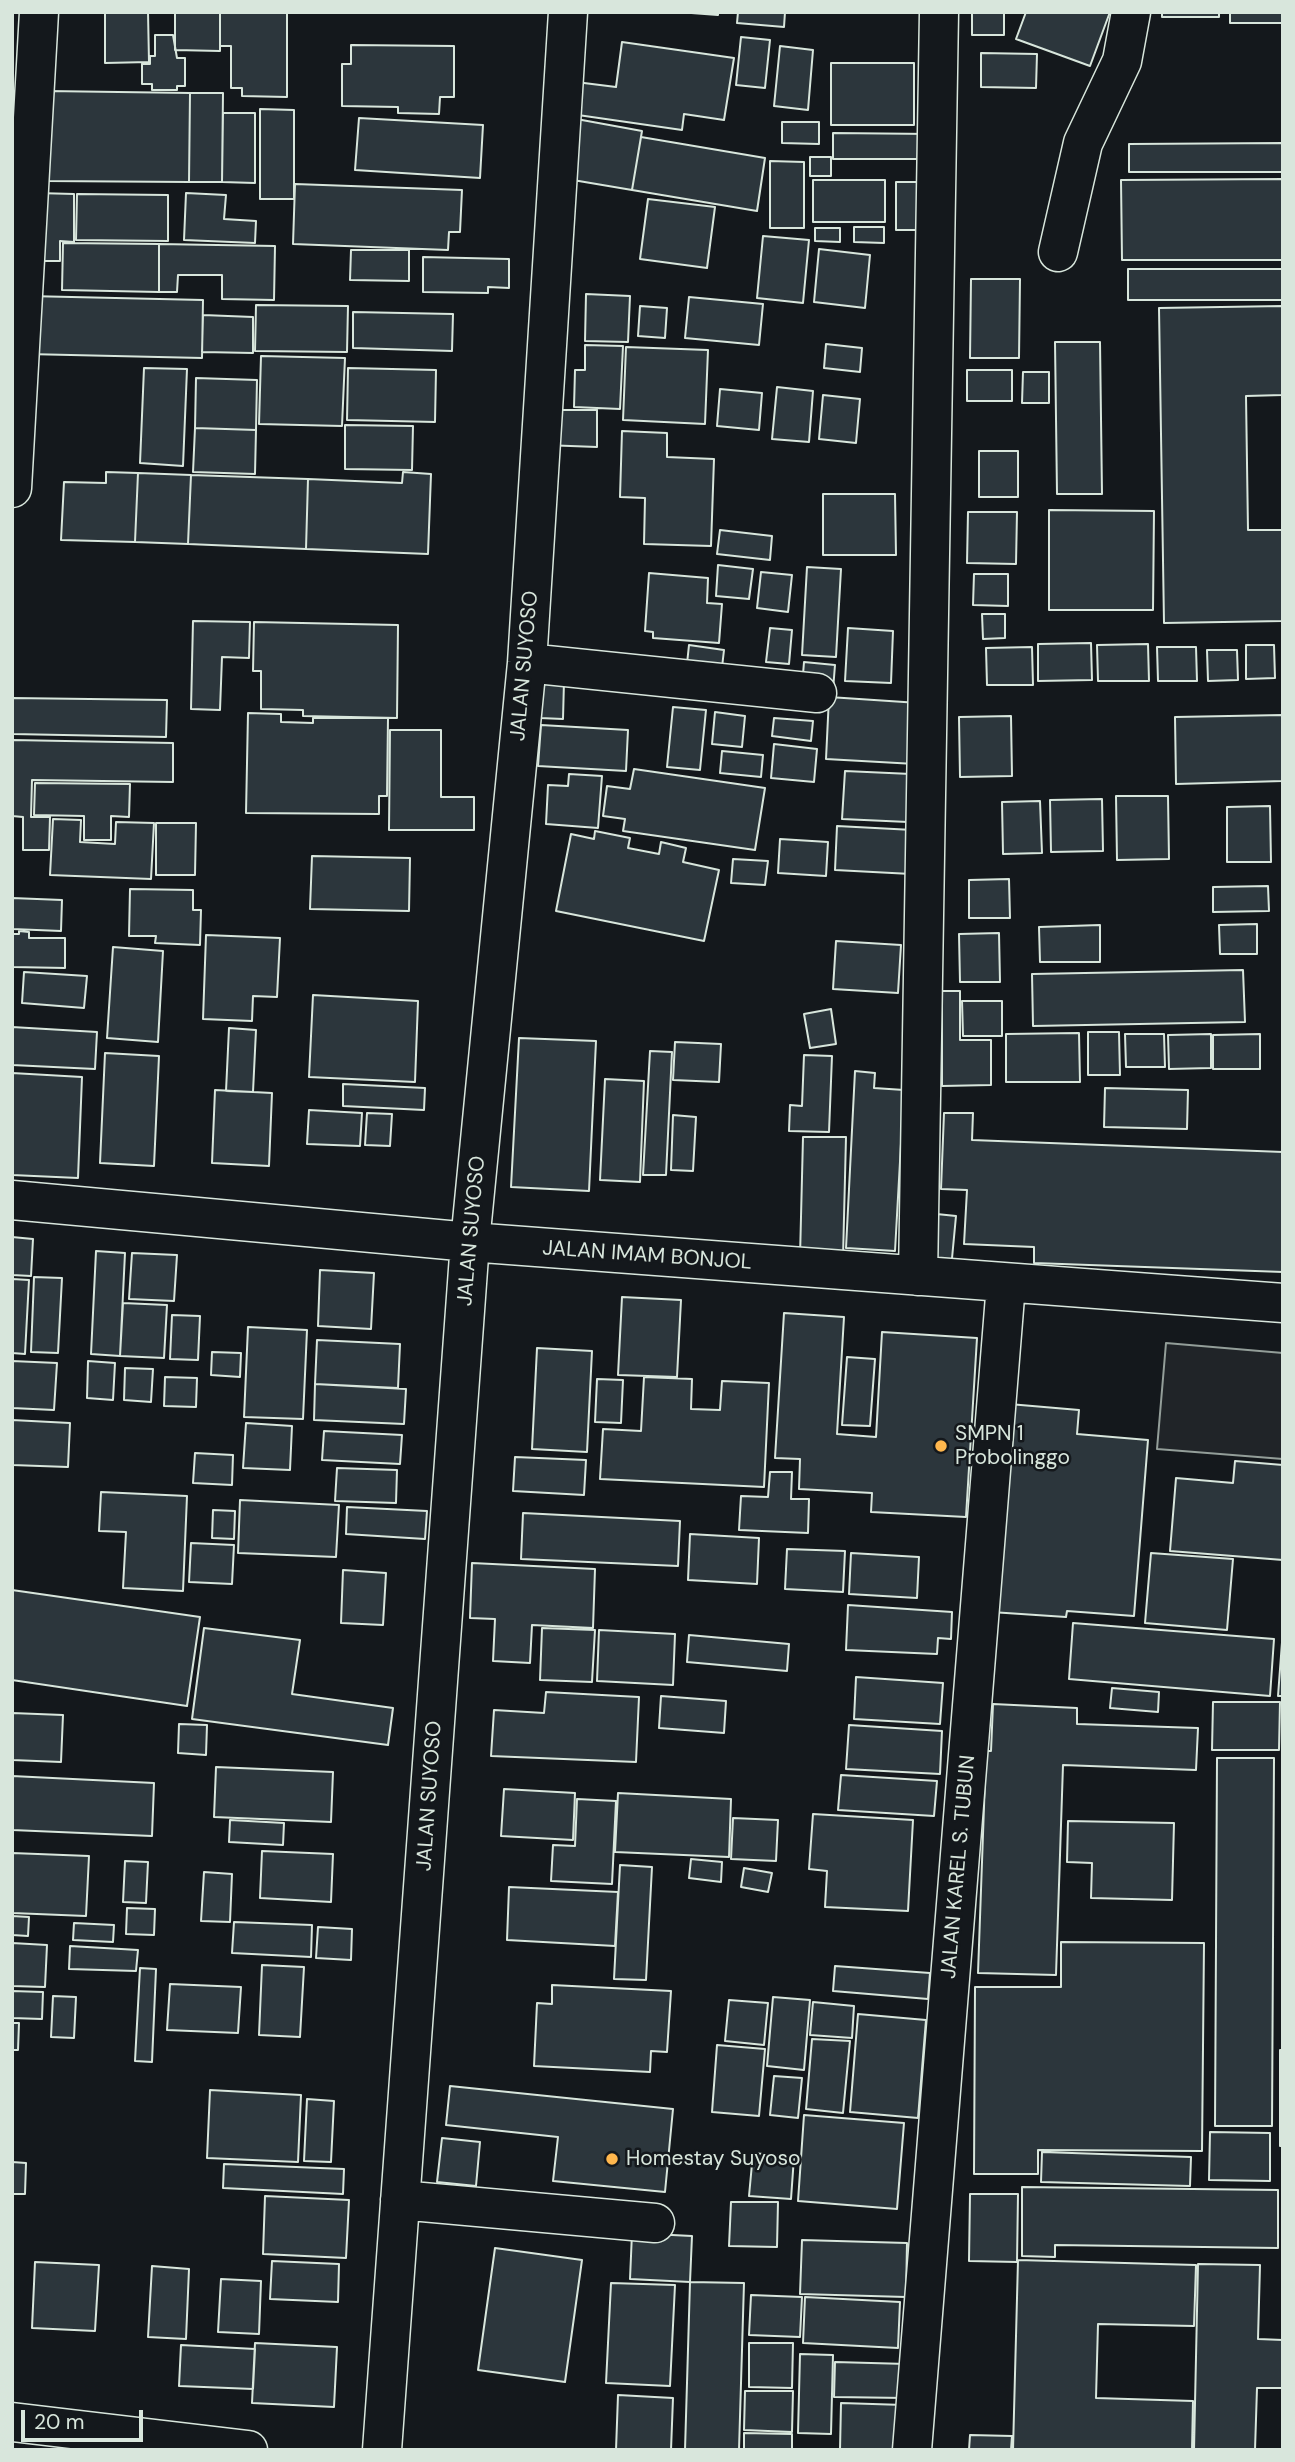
<!DOCTYPE html>
<style>
body{margin:0}
#map{position:relative;width:1295px;height:2462px;overflow:hidden;background:#14181c;font-family:"DM Sans",sans-serif}
canvas{display:block}
.frame{position:absolute;inset:0;border:14px solid #d8e6dc;pointer-events:none}
.scale{position:absolute;left:21px;top:2410px;width:122px;height:32px;box-sizing:border-box;border:4px solid #d8e6dc;border-top:0;padding-left:9px;font-size:21px;line-height:24px;white-space:nowrap;color:#d8e6dc;-webkit-text-stroke:5px #14181c;paint-order:stroke}
</style>
<div id="map">
<canvas width="1295" height="2462"></canvas>
<div class="frame"></div>
<div class="scale">20 m</div>
</div>
<script>
const context = document.querySelector('canvas').getContext('2d');
context.lineJoin = 'round';
function paint(path, color) { context.fillStyle = color; context.fill(path, 'evenodd'); }
function stroke(path, color, width, dash) { context.strokeStyle = color; context.lineWidth = width; context.lineCap = dash ? 'butt' : 'round'; context.setLineDash(dash || []); context.stroke(path); }
function drawText(font, color, halo, rows, align = 'center') {
  context.font = font + ' "DM Sans",sans-serif'; context.lineWidth = 5; context.setLineDash([]); context.textBaseline = 'middle'; context.strokeStyle = halo; context.fillStyle = color; for (const [text, x, y, turn = 0] of rows) {
    context.save(); context.translate(x, y); context.rotate((+turn || 0) * Math.PI / 180); context.textAlign = isNaN(turn) ? turn : align; if (halo) context.strokeText(text, 0, 0); context.fillText(text, 0, 0); context.restore();
  }
}
const green = new Path2D(`
 M1166,1343L1283,1353V1459L1157,1449Z`);
paint(green, '#202428');
stroke(green, '#939e99', 2);
const building = new Path2D(`
 M105,12H148L149,62L105,63Z
 M175,12H220V51L175,50Z
 M220,12H287V97L242,96V88H231V46H220Z
 M678,12H718V15Z
 M738,12H785L784,27L737,23Z
 M972,12H1004V35H972Z
 M1026,12H1110L1090,66L1016,39Z
 M1162,12H1219V17H1162Z
 M1230,12H1282V23H1230Z
 M155,35H173L177,58H185V86H177V90H152V84H142V64H150V56H155Z
 M741,37L770,40L765,88L736,85Z
 M622,42L734,58L724,120L684,114L682,130L571,114L576,82L616,87Z
 M351,45L454,46V97H440L439,114L398,113V107L342,106V64H351Z
 M780,46L813,50L808,110L774,106Z
 M981,53L1037,54L1036,88L981,87Z
 M831,63H914V125H831Z
 M47,91L190,93L189,182L45,181Z
 M190,93H223L222,182H189Z
 M260,109L294,110V199H260Z
 M223,113H255V183L222,182Z
 M359,118L483,125L480,178L355,170Z
 M571,118L642,131L632,190L561,178Z
 M782,122H819V144L782,143Z
 M833,133L932,134V159H833Z
 M641,137L765,158L757,211L632,190Z
 M1283,143V172H1129V144Z
 M810,157H831V176H810Z
 M770,161L804,162V228H770Z
 M1283,179V260H1122L1121,180Z
 M813,180H885V222H813Z
 M896,182H924V230H896Z
 M295,184L462,190L460,232H449L448,250L293,244Z
 M37,193L74,194V242L60,241V261H29Z
 M186,193L226,195L224,219L256,221L255,243L184,240Z
 M77,194L168,195V241L76,240Z
 M648,199L715,207L707,268L640,259Z
 M854,227H884V243L854,242Z
 M815,228H840V242L815,241Z
 M763,236L809,240L803,303L757,298Z
 M63,243L159,244V292L62,290Z
 M159,244L275,246L274,300L222,299V275H178L177,292H159Z
 M819,249L870,255L865,308L814,302Z
 M351,250H409V281L350,280Z
 M423,257L509,259V288L488,287V293L423,292Z
 M1128,269H1283V300H1128Z
 M971,279H1020L1019,358H970Z
 M586,294L630,296L628,342L585,341Z
 M28,296L203,300L202,358L27,354Z
 M689,297L763,304L759,345L685,338Z
 M256,305L348,306L347,352L255,351Z
 M640,306L667,308L665,338L638,336Z
 M1283,306V395L1246,396L1248,530H1283V621L1164,623L1159,308Z
 M353,312L453,314L452,351L353,348Z
 M203,315L253,317V353L202,352Z
 M1055,342H1100L1102,494H1057Z
 M826,344L862,348L860,372L824,368Z
 M585,345L623,346L620,409L574,407L575,370H585Z
 M626,347L708,350L705,424L623,420Z
 M261,356L345,358L342,426L259,424Z
 M144,368L187,369L183,466L140,463Z
 M348,368L436,370L435,422L347,420Z
 M967,370H1012V401H967Z
 M1023,372H1049V403H1022Z
 M196,378L257,380L256,430L195,428Z
 M777,387L813,391L809,442L772,439Z
 M720,389L762,393L759,430L717,426Z
 M823,395L860,399L856,443L819,439Z
 M545,410H597V447L544,445Z
 M345,425L413,426L412,470L345,469Z
 M195,428L256,430L255,474L193,472Z
 M622,431L667,433V457L714,459L711,546L644,544L645,498L620,497Z
 M979,451H1018V497H979Z
 M106,472L138,473L135,542L61,540L64,482L106,483Z
 M403,472L431,474L428,554L306,549L308,479L402,483Z
 M138,473L191,475L188,544L135,542Z
 M191,475L308,479L306,549L188,544Z
 M823,494H895L896,555H823Z
 M1049,510L1154,511L1153,610H1049Z
 M968,512H1017L1016,564L967,563Z
 M720,530L772,536L770,560L717,554Z
 M718,565L753,569L749,599L716,596Z
 M807,567L841,569L836,657L802,655Z
 M761,572L792,575L788,612L757,608Z
 M649,573L708,578L707,603L722,604L719,643L653,638V632L645,631Z
 M974,574H1008V606L973,605Z
 M982,614H1005V638L983,639Z
 M193,621L250,622L249,658L222,657L220,710L191,709Z
 M254,622L398,625L397,718L303,716V710L261,709V671H253Z
 M770,628L792,630L789,664L766,662Z
 M848,628L893,631L891,683L845,681Z
 M1091,643L1092,680L1038,681V644Z
 M1148,644L1149,681H1098L1097,645Z
 M689,645L724,650L721,676L686,673Z
 M1246,645H1274L1275,678L1246,679Z
 M1032,647L1033,685H987L986,648Z
 M1157,647H1196L1197,681H1158Z
 M1207,650H1237L1238,680L1208,681Z
 M804,662L835,665L833,690L802,687Z
 M542,680L564,681L563,719L540,718Z
 M829,697L919,703L915,764L826,759Z
 M12,698L167,700L166,737L12,734Z
 M673,707L706,710L700,770L667,767Z
 M715,712L745,716L742,747L712,744Z
 M248,713L281,714V722L313,723V718H388L387,796H379V814L246,813Z
 M1283,715V781L1176,784L1175,717Z
 M1011,716L1012,776L960,777L959,717Z
 M774,718L813,721L811,741L772,736Z
 M541,725L628,730L626,771L538,766Z
 M390,730H441V797H474V830H389Z
 M12,740L173,743V782L32,780L31,817H50L49,850H23V817L12,816Z
 M774,744L817,749L814,782L771,778Z
 M722,751L763,755L761,777L720,773Z
 M634,769L765,788L755,850L623,831L625,819L603,816L607,786L630,789Z
 M845,771L911,774L908,822L842,819Z
 M569,774L602,776L598,828L546,824L548,785L568,786Z
 M35,783L130,784L129,817L111,816V840H84V816L34,815Z
 M1116,796H1168L1169,859L1117,860Z
 M1102,799L1103,851L1051,852L1050,800Z
 M1040,801L1042,853L1003,854L1002,802Z
 M1270,806L1271,862H1227V807Z
 M53,819L81,820L80,842L115,844L116,822L154,823L151,879L50,875Z
 M156,823H196L195,875H156Z
 M837,826L913,830L911,874L835,870Z
 M595,831L630,838L628,848L659,854L661,842L686,848L683,862L719,870L704,941L556,911L571,834L594,839Z
 M780,839L828,842L826,876L778,873Z
 M312,856L410,858L409,911L310,909Z
 M733,859L768,861L765,885L731,883Z
 M1009,879L1010,918H969V880Z
 M1268,886L1269,911L1213,912V887Z
 M130,889L193,890V910H201L200,945L155,943L156,936H129Z
 M12,898L62,900L61,931L12,929Z
 M1257,924V954H1220L1219,925Z
 M1100,925V962H1040L1039,927Z
 M19,931L29,932V938H65V968L12,967V934H19Z
 M999,933L1000,982H960L959,934Z
 M206,935L280,938L277,997L253,996L252,1021L203,1019Z
 M836,941L901,945L898,993L833,989Z
 M113,947L163,951L158,1042L107,1038Z
 M1243,970L1245,1022L1033,1026L1032,974Z
 M24,972L87,976L84,1008L22,1003Z
 M942,991H960V1040H991V1085L942,1086Z
 M313,995L418,1001L415,1082L309,1077Z
 M962,1001H1002V1036H963Z
 M831,1009L836,1044L810,1048L804,1014Z
 M12,1027L97,1032L95,1069L12,1065Z
 M229,1028L256,1030L253,1092L226,1091Z
 M1088,1032H1119L1120,1075H1088Z
 M1079,1033L1080,1082H1006V1034Z
 M1125,1034H1164L1165,1067H1126Z
 M1211,1034V1068L1169,1069L1168,1035Z
 M1260,1034V1069H1213V1035Z
 M519,1038L596,1041L589,1191L511,1187Z
 M675,1042L721,1044L719,1082L673,1080Z
 M650,1051L672,1052L666,1175H643Z
 M105,1053L159,1056L154,1166L100,1163Z
 M804,1055L832,1056L829,1132L789,1131L790,1105L802,1106Z
 M855,1071L875,1073L874,1088L904,1090L895,1251L846,1248Z
 M12,1073L82,1077L78,1178L12,1175Z
 M605,1079L644,1081L640,1182L600,1180Z
 M343,1084L425,1088L424,1110L343,1106Z
 M1105,1088L1188,1090L1187,1129L1104,1127Z
 M215,1090L272,1093L269,1166L212,1163Z
 M309,1110L362,1113L360,1146L307,1144Z
 M367,1113L392,1114L390,1146L365,1145Z
 M944,1113H973L972,1140L1283,1152V1272L1034,1263V1247L964,1244L967,1190L941,1189Z
 M673,1115L696,1117L693,1171L671,1170Z
 M803,1137H846L843,1258L800,1257Z
 M927,1213L956,1216L951,1269L923,1266Z
 M12,1237L33,1239L31,1276L12,1275Z
 M96,1251L125,1253L120,1356L91,1354Z
 M132,1253L177,1255L174,1301L129,1299Z
 M320,1270L374,1273L371,1329L318,1326Z
 M34,1277L62,1278L58,1353L31,1352Z
 M12,1279L29,1280L25,1354L12,1353Z
 M622,1297L681,1300L677,1377L618,1375Z
 M123,1303L167,1305L164,1358L120,1356Z
 M784,1313L844,1317L837,1434L876,1437L882,1332L977,1338L966,1517L871,1512L872,1493L799,1489L800,1459L775,1458Z
 M172,1315L200,1316L198,1360L170,1359Z
 M248,1327L307,1330L303,1419L244,1417Z
 M317,1340L400,1344L398,1388L315,1384Z
 M537,1348L592,1351L587,1452L532,1449Z
 M212,1352L241,1353L240,1377L211,1375Z
 M847,1357L875,1359L870,1426L842,1425Z
 M12,1361L57,1363L54,1410L12,1408Z
 M88,1361L115,1363L113,1400L87,1398Z
 M125,1368L153,1369L151,1402L124,1400Z
 M165,1377L197,1378L196,1407L164,1406Z
 M644,1377L692,1379L691,1409L720,1410L722,1381L769,1383L764,1487L600,1479L603,1429L641,1431Z
 M597,1379L623,1380L621,1423L595,1422Z
 M315,1384L406,1389L404,1424L314,1420Z
 M1009,1404L1079,1410L1077,1434L1148,1440L1134,1616L1067,1611L1066,1617L991,1612Z
 M12,1420L70,1423L68,1467L12,1465Z
 M246,1423L292,1426L290,1470L243,1468Z
 M324,1431L402,1435L400,1464L322,1460Z
 M195,1453L233,1455L232,1485L193,1483Z
 M515,1457L586,1460L584,1495L513,1491Z
 M1235,1461L1283,1465V1560L1170,1551L1176,1478L1233,1483Z
 M337,1468L397,1470L396,1503L335,1501Z
 M770,1472H792L791,1499H809L808,1533L739,1530L741,1496L768,1497Z
 M101,1492L187,1496L183,1591L123,1588L126,1532L99,1531Z
 M240,1500L339,1505L336,1557L238,1553Z
 M347,1507L427,1511L425,1539L346,1534Z
 M213,1510L235,1511L234,1539L212,1538Z
 M523,1513L680,1521L678,1566L521,1559Z
 M690,1534L759,1538L757,1584L688,1580Z
 M191,1543L234,1545L232,1584L189,1582Z
 M787,1549L845,1551L843,1592L785,1589Z
 M851,1553L919,1557L917,1598L849,1594Z
 M1151,1553L1233,1559L1227,1630L1145,1623Z
 M472,1563L595,1569L593,1628L532,1625L530,1663L493,1661L495,1619L470,1618Z
 M343,1570L386,1573L383,1625L341,1623Z
 M12,1590L200,1617L187,1706L12,1680Z
 M848,1605L952,1612L951,1639L938,1638L937,1654L846,1650Z
 M1073,1623L1274,1639L1270,1696L1069,1679Z
 M204,1628L300,1640L292,1694L393,1708L388,1745L192,1719Z
 M542,1628L595,1630L592,1682L540,1680Z
 M1283,1629V1696H1278Z
 M599,1630L675,1634L673,1685L597,1681Z
 M689,1635L789,1644L787,1671L687,1662Z
 M856,1677L943,1683L940,1724L854,1719Z
 M1112,1688L1159,1692L1158,1712L1110,1708Z
 M546,1692L639,1697L636,1762L491,1756L494,1710L544,1713Z
 M661,1696L726,1701L724,1733L659,1728Z
 M1213,1702H1280L1279,1750H1212Z
 M993,1704L1077,1708V1724L1198,1728L1196,1770L1063,1765L1056,1975L978,1973L986,1751H991Z
 M12,1713L63,1715L61,1762L12,1760Z
 M179,1724L207,1725L206,1755L178,1753Z
 M849,1725L942,1731L940,1774L846,1769Z
 M1217,1758H1274L1272,2126H1215Z
 M216,1767L333,1772L331,1822L214,1817Z
 M841,1775L937,1781L934,1816L838,1810Z
 M12,1776L154,1783L152,1836L12,1830Z
 M504,1789L575,1793L573,1840L501,1836Z
 M618,1793L731,1799L729,1857L615,1852Z
 M577,1799L616,1801L612,1884L551,1881L553,1845L575,1846Z
 M813,1814L913,1820L908,1911L825,1907L827,1871L809,1869Z
 M733,1818L778,1820L776,1861L731,1859Z
 M230,1820L284,1823L283,1845L229,1842Z
 M1068,1821L1174,1823L1172,1900L1091,1898L1092,1863L1067,1862Z
 M262,1851L333,1854L331,1902L260,1898Z
 M12,1853L89,1856L86,1916L12,1913Z
 M691,1859L722,1862L721,1882L689,1878Z
 M125,1861L148,1862L146,1903L123,1902Z
 M620,1865L652,1867L646,1980L614,1979Z
 M744,1868L772,1873L768,1892L741,1887Z
 M204,1872L232,1874L230,1922L201,1921Z
 M509,1887L618,1892L615,1946L507,1940Z
 M127,1908L155,1909L154,1935L126,1934Z
 M12,1916L29,1917L28,1936L12,1935Z
 M234,1922L312,1925L311,1957L232,1953Z
 M74,1923L114,1925L113,1942L73,1940Z
 M318,1927L352,1929L351,1960L316,1958Z
 M1061,1942L1204,1943L1202,2151L1038,2150V2174H974L975,1987H1061Z
 M12,1943L47,1945L45,1987L12,1986Z
 M70,1946L138,1950L136,1971L69,1969Z
 M262,1965L304,1967L300,2037L259,2035Z
 M835,1966L930,1973L928,1999L833,1991Z
 M140,1968L156,1969L152,2062L135,2061Z
 M170,1984L241,1987L238,2033L167,2030Z
 M552,1985L671,1991L667,2052L651,2051L650,2072L534,2066L537,2003L552,2004Z
 M12,1991L43,1992L42,2019L12,2018Z
 M53,1996L76,1997L74,2038L51,2037Z
 M773,1997L810,2000L804,2070L767,2066Z
 M729,2000L768,2003L764,2045L725,2041Z
 M813,2002L854,2006L852,2038L810,2035Z
 M858,2014L926,2020L918,2118L850,2112Z
 M12,2023H19L18,2050H12Z
 M812,2039L850,2041L843,2113L806,2109Z
 M717,2045L765,2049L759,2116L712,2112Z
 M1280,2050H1283V2146H1280Z
 M774,2076L802,2078L798,2118L770,2115Z
 M450,2086L673,2109L665,2192L553,2181L558,2137L446,2125Z
 M210,2090L301,2095L298,2162L207,2158Z
 M307,2099L334,2101L331,2162L304,2161Z
 M804,2115L904,2123L897,2209L798,2201Z
 M1210,2132L1270,2133V2181L1209,2180Z
 M442,2138L480,2142L476,2186L437,2182Z
 M1042,2152L1191,2157L1190,2186L1041,2182Z
 M753,2153L794,2157L791,2199L749,2196Z
 M12,2162L26,2163L25,2194H12Z
 M224,2164L344,2169L343,2194L223,2188Z
 M1022,2187L1278,2190V2248L1055,2245V2257L1022,2256Z
 M970,2194H1018L1017,2262L969,2261Z
 M265,2196L349,2200L346,2258L263,2254Z
 M731,2202H778L777,2247L729,2246Z
 M632,2233L692,2236L690,2282L630,2279Z
 M802,2240L907,2243L906,2297L800,2294Z
 M495,2248L582,2260L565,2382L478,2370Z
 M1018,2260L1196,2265L1194,2326L1098,2324L1096,2398L1193,2401L1192,2450H1013Z
 M272,2261L339,2264L338,2302L270,2299Z
 M35,2262L99,2265L95,2331L32,2328Z
 M1198,2264L1260,2265L1258,2339L1283,2340V2388H1257L1255,2450H1194Z
 M152,2266L189,2269L186,2339L148,2337Z
 M221,2279L261,2281L259,2334L218,2332Z
 M690,2282L744,2283L739,2450H685Z
 M611,2283L675,2285L670,2386L606,2383Z
 M751,2295L802,2297L800,2337L749,2335Z
 M805,2297L900,2302L898,2348L803,2343Z
 M255,2343L337,2347L334,2407L252,2403Z
 M749,2343H793L792,2388L749,2387Z
 M181,2345L255,2349L253,2389L179,2386Z
 M800,2354L833,2355L831,2434L798,2433Z
 M835,2362L907,2364L905,2398L834,2397Z
 M745,2391H793L792,2432L744,2430Z
 M618,2395L673,2398L671,2450H616Z
 M841,2403L904,2405L903,2450H840Z
 M744,2433L792,2434V2450H744Z
 M970,2435L1012,2436L1011,2450H969Z`);
paint(building, '#2c363c');
stroke(building, '#d8e6dc', 2);
const minor = new Path2D(`
 M1058,252L1083,143L1122,61L1131,12
 M12,488L39,12
 M527,663L817,693
 M12,1200L470,1242L1283,1303
 M918,1276L939,12
 M400,2200L655,2223
 M12,2422L248,2450
 M382,2450L470,1242L527,663L568,12
 M912,2450L1006,1284`);
stroke(minor, '#d8e6dc', 41);
stroke(minor, '#14181c', 38);
for (const [x, y, r, color] of [
 [941,1446,7,"#ffb74d"],
 [612,2159,7,"#ffb74d"]
]) { const dot = new Path2D(); dot.arc(x, y, r, 0, 2 * Math.PI); context.fillStyle = color; context.fill(dot); stroke(dot, '#14181c', 2.5); }
drawText('21px', '#d8e6dc', '#14181c', [
 ["JALAN SUYOSO",525,666,-85],
 ["JALAN SUYOSO",472,1231,-85],
 ["JALAN IMAM BONJOL",647,1256,4],
 ["JALAN SUYOSO",430,1796,-86],
 ["JALAN KAREL S. TUBUN",959,1867,-85]
]);
drawText('21px', '#d8e6dc', '#14181c', [
 ["SMPN 1",955,1434],
 ["Probolinggo",955,1458],
 ["Homestay Suyoso",626,2159]
], 'left');
</script>
